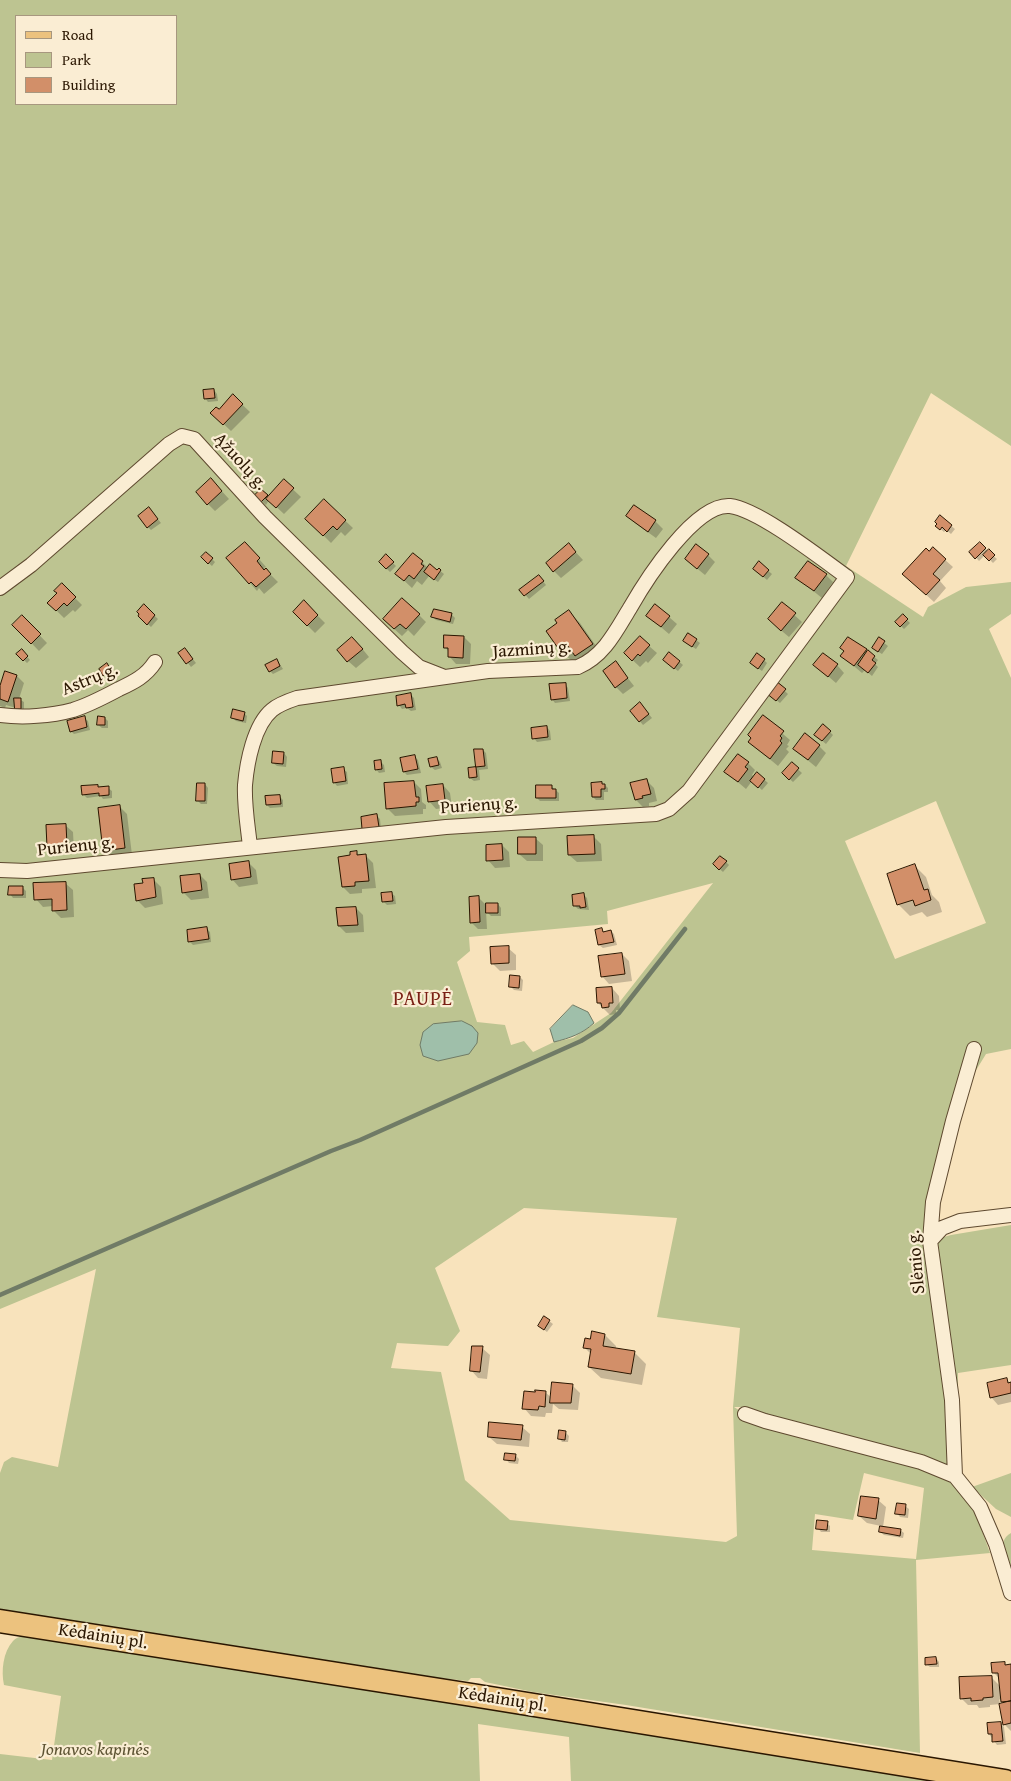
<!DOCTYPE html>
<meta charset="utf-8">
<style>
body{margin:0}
#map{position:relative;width:1011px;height:1781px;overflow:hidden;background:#f8e3bc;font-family:"Gentium Book Plus",serif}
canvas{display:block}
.legend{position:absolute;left:15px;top:15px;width:162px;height:90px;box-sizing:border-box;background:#faedd3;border:1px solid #a7977f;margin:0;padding:6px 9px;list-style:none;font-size:15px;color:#2a1600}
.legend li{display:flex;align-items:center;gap:10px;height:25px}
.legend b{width:25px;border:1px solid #a7977f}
</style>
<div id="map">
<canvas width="1011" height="1781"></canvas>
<ul class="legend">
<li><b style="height:6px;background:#ecc27e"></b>Road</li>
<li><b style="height:14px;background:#bdc491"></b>Park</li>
<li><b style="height:14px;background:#d28f69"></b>Building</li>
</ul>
</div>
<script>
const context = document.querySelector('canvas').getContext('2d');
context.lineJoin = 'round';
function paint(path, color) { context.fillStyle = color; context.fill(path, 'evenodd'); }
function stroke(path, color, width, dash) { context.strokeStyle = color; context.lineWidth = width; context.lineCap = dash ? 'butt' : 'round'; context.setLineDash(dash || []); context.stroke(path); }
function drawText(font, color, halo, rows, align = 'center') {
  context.font = font + ' "Gentium Book Plus",serif'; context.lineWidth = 4.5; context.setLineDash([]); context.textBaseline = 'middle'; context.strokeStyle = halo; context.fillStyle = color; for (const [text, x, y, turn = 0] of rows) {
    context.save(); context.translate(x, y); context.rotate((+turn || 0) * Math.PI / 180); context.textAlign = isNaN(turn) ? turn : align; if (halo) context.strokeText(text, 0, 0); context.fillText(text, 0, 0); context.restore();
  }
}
paint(new Path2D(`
 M0,0H1011V446L931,393L846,566L923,617L928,607L966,587L1011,582V614L989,629L1011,678V1049L986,1054L948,1116L930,1241L951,1235L1011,1225V1365L958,1373V1410L949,1468L768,1415L747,1407H734L745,1414L926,1468C934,1471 944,1475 951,1480C972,1499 981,1527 990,1553L916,1560L920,1753L626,1705L533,1692L485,1682L480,1678H471L468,1681L440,1678L0,1609V1473L4,1462L12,1457L58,1467L96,1269L0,1309ZM16,16H176V104H16ZM936,801L986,923L895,959L845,841ZM713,883L611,1013L573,1038L554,1042L533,1052L524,1041L511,1045L505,1025L477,1022L457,962L470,951L469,937L608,924L607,911ZM524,1208L677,1218L657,1317L740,1328L733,1407L737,1536L726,1542L510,1520L465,1480L441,1372L391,1368L397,1343L448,1346L460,1331L435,1268ZM864,1473L924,1488L916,1559L812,1550L815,1514L853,1520Z
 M1011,1473V1517L996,1509L972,1487Z
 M1011,1533V1575C1006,1561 995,1542 1011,1533Z
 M28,1634L936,1781H571L569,1737L478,1724L480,1781H0V1754L52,1760L61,1696L4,1685C1,1671 3,1652 13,1641C16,1637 24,1636 28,1634Z`), '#bdc491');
const water = new Path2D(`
 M573,1005L588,1012L594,1023C582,1034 570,1038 554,1042L550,1029Z
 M462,1021L472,1026L478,1033L477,1043L469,1054L438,1061L423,1056L420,1045L423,1032L433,1024Z`);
paint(water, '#9fbfaa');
stroke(water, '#707b66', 1);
paint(new Path2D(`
 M214,390L217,394L218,401L208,402L205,398Z
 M233,396L250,412L231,431L212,413L219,411Z
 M284,481L301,497L284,514L269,500L266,505L256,496L261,490L269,498Z
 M218,487L229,499L215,511L208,504Z
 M324,501L353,528L345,536L341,532L331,543L307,519Z
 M634,506L655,521L663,529L656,538L635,523L627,516Z
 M152,512L161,523L151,530L148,527Z
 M940,517L955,529L951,534L946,530L944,532L937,526Z
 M980,544L997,559L993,563L985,555L979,561L971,552Z
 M569,545L583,560L561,578L554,571Z
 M933,549L953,567L940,581L946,588L934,602L911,581Z
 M252,551L266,567L264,568L278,582L264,594L259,588L257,591L250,583Z
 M206,553L215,562L212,566L202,557Z
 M708,555L715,562L705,575L694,566Z
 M386,556L396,566L390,572L380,562Z
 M422,562L428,568L437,572L439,570L444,574L438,582L429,576L422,585L417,581L412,588L397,574Z
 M759,563L772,574L767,580L758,572Z
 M826,575L833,582L822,598L797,578Z
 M542,580L546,585L529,599L521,590Z
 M62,585L82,605L75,612L73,610L64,618L49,603L59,593Z
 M304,602L325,623L315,633L294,612Z
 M782,604L802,622L789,637L777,627Z
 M144,606L158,619L151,627L139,616Z
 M569,612L580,623L603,656L588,667L579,658L573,662L561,651L548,632L559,624Z
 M451,614L455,618L453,624L436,620L433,617Z
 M419,615L426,622L414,636L408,630L402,636L392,627Z
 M648,616L669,617L677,624L669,634Z
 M903,616L910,623L904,629L897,622Z
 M22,617L47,643L39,651L14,625Z
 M464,637L471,644L470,664H456L449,656V652L445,647Z
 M879,639L888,646L882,654L877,651Z
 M696,640L700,643L696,649L688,644Z
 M360,646L369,657L356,668L348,661Z
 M649,646L657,653L648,663L646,661L640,667L625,653Z
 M21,650L30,660L27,663L18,654Z
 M866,650L878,660L875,664L878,667L872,676L865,670L862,673L842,656Z
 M180,653H188L196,663L191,667Z
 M670,654L683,665L678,671L668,664Z
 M277,660L283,669L273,674L270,671Z
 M764,660L767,663L762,671L755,666Z
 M616,663L634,686L623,694L616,687Z
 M815,665H837L844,673L836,683Z
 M110,668L114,674L108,678L100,670Z
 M17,676L24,683L19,699L24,702V712H19L16,708L6,705L5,708L0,706V690Z
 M776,683L788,694L780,703L771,696Z
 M565,684L568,688L570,701L555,703L552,699Z
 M410,694L414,698L416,710L411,711L407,708L402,709L399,705Z
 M643,707L652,718L643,725L631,711Z
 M244,713L247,716L246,723L236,721L232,717Z
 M763,717L790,740L787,745L789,746L786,749L789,752L778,766L749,742Z
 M84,718L88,721L90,730L74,734L71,731Z
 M105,718L108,721V728H102L98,725Z
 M547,727L550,731L551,740L537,742L534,738Z
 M830,732L833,735L826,744L819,738Z
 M819,746L826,753L816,767L794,749Z
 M483,750L486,753L488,769L479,770L480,780L474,781L470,778L469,769L477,768L476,751Z
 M284,753L287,757L286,767L277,766L273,763Z
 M415,757L418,760L421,773L407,775L404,772Z
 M437,758L440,762L442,768L435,770L431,767Z
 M381,762L384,765L385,772L379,773L376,769Z
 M748,763L755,770L752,775L755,778L758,774L768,783L762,790L752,781L746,789L726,772Z
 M792,764L802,773L793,782L783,773Z
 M343,769L347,772L348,784L337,786L334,782Z
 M646,780L654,788L657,801L649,803V806L643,807L636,800Z
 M414,782L421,789L422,802L426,805V809H423V814L395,816L387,808Z
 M205,784L208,788L207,804H201L198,801Z
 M443,785L450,793L452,807L436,809L429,801Z
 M605,785L608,788V792H604V800H596L593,797Z
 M97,786L99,788H108L112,791V798L103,799L101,796L87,798L83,794Z
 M551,786L559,793V801H540L537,798Z
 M279,796L283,800V807L270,808L267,805Z
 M120,807L127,814L132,855L112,858L105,850Z
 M377,816L380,819L381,830L364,829Z
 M65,825L73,832L74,852L56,853L48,846Z
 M593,836L601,844L602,861L577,862L569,855Z
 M535,838L543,845V861H527L519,854Z
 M502,845L509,852L510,867L495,868L488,860Z
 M357,853L360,856L365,855L373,863L376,888L362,889V893L350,894L343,887L352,857Z
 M721,857L729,865L723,872L714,864Z
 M249,863L256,870L258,884L239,887L232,879Z
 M915,866L926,877L932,895L939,902L942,912L927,917L922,912L910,916L898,904Z
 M200,875L207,882L209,898L191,900L183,892Z
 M153,879L161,887L163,904L145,908L137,900L144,884Z
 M65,883L73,890L74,917L61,918L53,910V906L43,907L36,899Z
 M23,888L26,891V898H13L10,894Z
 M391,893L395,896L396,904L387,905L383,901Z
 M584,895L587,898L589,910L578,909L575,906Z
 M478,897L487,906L498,904L501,908V916H491L486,911L487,929H478L471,922Z
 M356,908L363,915L364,932L346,933L339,926Z
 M207,929L210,932L211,942L193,945L189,941Z
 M602,930L604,933L611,931L614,934L617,945L603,948L599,945Z
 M508,948L516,955V970L500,971L492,963Z
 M622,954L629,961L632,981L609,984L602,976Z
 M520,977L523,980L522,991L514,990L511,987Z
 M612,988L619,996L620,1010H616V1014L610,1015L598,1003Z
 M549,1321L553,1324L547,1332L543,1329Z
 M605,1335L616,1346V1349L634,1352L646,1364L642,1385L601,1378L589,1367L591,1354L584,1347L591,1340Z
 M482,1348L490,1355L487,1379L478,1378L471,1370Z
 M1007,1380L1011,1384V1402L998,1405L991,1397Z
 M573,1386L580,1393L578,1410L559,1409L553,1404L552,1413H546L545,1417L531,1416L524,1408L546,1393L552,1398Z
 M522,1427L530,1434L529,1447L497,1444L489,1437Z
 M560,1432L566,1433L569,1436L568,1442H562L559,1438Z
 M515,1455L519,1459L518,1464L509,1463L506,1459Z
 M878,1500L886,1507L883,1527L900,1530L904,1533L903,1538L884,1535L880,1532L881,1526L867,1523L859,1516Z
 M905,1506L909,1509L908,1518L900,1517L897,1513Z
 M827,1523L830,1526V1532H821L818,1528Z
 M936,1658L939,1662V1667H930L926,1664Z
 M1004,1663L1007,1666H1011V1731L1004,1724V1726L1000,1705L1004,1704L999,1699L1000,1704L990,1705V1707L979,1708L977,1705H968L961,1698L991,1677L1000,1686V1679L993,1672Z
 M1001,1723L1004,1727L1006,1744L997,1745L989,1734Z`), '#0003');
stroke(new Path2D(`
 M0,1295L331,1151L360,1140L581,1041L602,1028L619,1013L685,929`), '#707b66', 4.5);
const building = new Path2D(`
 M214,389L215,398L204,399L203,390Z
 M233,394L243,404L223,425L210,413L216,407L219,409Z
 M211,478L222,491L207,505L196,492Z
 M284,479L294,488L276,508L266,499Z
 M261,489L268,495L261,502L254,496Z
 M324,499L346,520L337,530L333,526L323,536L305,519Z
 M634,505L656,520L648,532L626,516Z
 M149,507L158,519L147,528L138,516Z
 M940,515L952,525L947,532L942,527L940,530L935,526L937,524L935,522Z
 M245,542L260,558L257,561L264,570L266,568L271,574L256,587L251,582L249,584L226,558Z
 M980,542L986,548L975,559L969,552Z
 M569,543L576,552L553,572L546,563Z
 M696,544L709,554L697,569L685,559Z
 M933,547L946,559L933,574L940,580L926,595L902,574L926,548L929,551Z
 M989,549L995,555L989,561L983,555Z
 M206,552L213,558L208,564L201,557Z
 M413,553L423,561L421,564L424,566L414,579L409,575L404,581L395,574Z
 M386,554L394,562L386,569L379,562Z
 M759,561L769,570L763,577L753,569Z
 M808,561L827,574L814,591L795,578Z
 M430,564L437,570L439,568L441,570L434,580L424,572Z
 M539,575L544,581L524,596L519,590Z
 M62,583L76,597L67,606L64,603L56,611L47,603L57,593L54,591Z
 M402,598L420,614L406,629L400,624L394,629L383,619Z
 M304,600L318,615L307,626L293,612Z
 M782,602L796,613L781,631L768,619Z
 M144,604L155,615L147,625L138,616L139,614L137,612Z
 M655,604L670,616L661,627L646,616Z
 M434,609L452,613L450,622L431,617Z
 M569,610L593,644L575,656L568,646L560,651L546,631L557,623L555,620Z
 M903,614L908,619L900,627L895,622Z
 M22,615L41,634L31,644L12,625Z
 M688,633L697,639L692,647L683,641Z
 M444,635L464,636L463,658L448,657V648H444Z
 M640,636L650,645L640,656L638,654L632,661L624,653Z
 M352,637L363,649L347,662L337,650Z
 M848,637L867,649L854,666L840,656L844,651L840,648Z
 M879,637L885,641L878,652L872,648Z
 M185,648L193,659L186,664L178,653Z
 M22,649L28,656L23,661L16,654Z
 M868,650L875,656L872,660L876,663L868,673L858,665Z
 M669,652L680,661L674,669L663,660Z
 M757,653L765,659L758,669L750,663Z
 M823,653L838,664L828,677L813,665Z
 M277,659L280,666L269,672L265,665Z
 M616,661L628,678L615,688L603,671Z
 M107,663L111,670L103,676L99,669Z
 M5,671L17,675L8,702L0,699V686Z
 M776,681L786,689L776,701L766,693Z
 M566,683L567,698L551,700L549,684Z
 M411,693L413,707L406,708L405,704L397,706L396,696Z
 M14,698H21V709H15Z
 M640,702L649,714L639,722L630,711Z
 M233,709L245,712L243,721L231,718Z
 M763,715L784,731L780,736L782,738L780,741L782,743L770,759L748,742L751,738L748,735Z
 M85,716L87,727L70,732L67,721Z
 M98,716L105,717V725H97Z
 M823,724L831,731L822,741L814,735Z
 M547,726L548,737L532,739L531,728Z
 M805,733L820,745L808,760L793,749Z
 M474,749H483L485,766L476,767Z
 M273,751L284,752L283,764L272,763Z
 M738,754L749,762L745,767L748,769L738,782L724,772Z
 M415,755L418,769L403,772L400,758Z
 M437,757L439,765L430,767L428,759Z
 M381,760L382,769L375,770L374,761Z
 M792,762L799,768L789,780L782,773Z
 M344,767L346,781L333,783L331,769Z
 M476,767L477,777L469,778L468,768Z
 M757,772L765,779L758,788L750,781Z
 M647,779L651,794L642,796L643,798L635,800L630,783Z
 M414,781L416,797H419V802H416V806L386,809L384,783Z
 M602,782V784H605V789H601V797H592L591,783Z
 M197,783H205V801H196Z
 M443,784L445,800L428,802L426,786Z
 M98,785V787L109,786V795L99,796V793L82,795L81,786Z
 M536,785H552V789H556V798H536Z
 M280,795L281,804L266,805L265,796Z
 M120,805L125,848L103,851L98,808Z
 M377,814L379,827L362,829L361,817Z
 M66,824L67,845L47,847L46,825Z
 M594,835L595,854L568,855L567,836Z
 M518,837H536V854H518Z
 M502,844L503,860L486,861V845Z
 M357,851V855L366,854L369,881L355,882V886L342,887L338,857L350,855V852Z
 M720,856L727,861L719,870L713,864Z
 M249,861L251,877L231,880L229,864Z
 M915,864L924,890L928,889L931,900L915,906L913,900L897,905L887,874Z
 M200,874L202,890L182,893L180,876Z
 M154,878L156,897L136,901L134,884L143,883L142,879Z
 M66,882L67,910L52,911V899L34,900L33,883Z
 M9,886H23V895H8Z
 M392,892L393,901L382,902L381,893Z
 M584,893L586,907L580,908V906H573L572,895Z
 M479,896L480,922L470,923L469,897Z
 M486,903H498V913H486Z
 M356,907L358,925L338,926L336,908Z
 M207,927L209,939L188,942L187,930Z
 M602,928L603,932L611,930L614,942L598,945L595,930Z
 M509,946V963L491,964L490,947Z
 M622,953L625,974L601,977L598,956Z
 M510,975L520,976L519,988L509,987Z
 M612,987L613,1003H609V1007L602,1008L601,1003H597L596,988Z
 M544,1316L550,1320L544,1330L538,1326Z
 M592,1331L605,1334L603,1346L635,1351L631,1374L588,1367L591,1349L583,1348L585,1338L590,1339Z
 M472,1346H483L480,1372L470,1371Z
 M1007,1378L1008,1383L1011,1382V1393L990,1398L987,1383Z
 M552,1382L573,1384L571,1403H550Z
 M535,1390L546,1391L545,1407L539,1406L538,1410L522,1409L524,1391L535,1392Z
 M489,1422L523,1425L521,1440L488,1437Z
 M559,1430L566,1431L565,1440L558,1439Z
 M505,1453L516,1454L515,1461L504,1460Z
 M861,1496L879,1498L876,1519L858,1516Z
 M897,1503L906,1504L905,1515L895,1514Z
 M817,1520L828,1521L827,1530L816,1529Z
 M880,1526L901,1529L900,1536L879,1532Z
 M936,1657L937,1664L925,1665V1658Z
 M1005,1662V1665L1011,1664V1701L1001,1702L998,1673H992L991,1663Z
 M992,1676L993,1697L983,1698V1700L971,1701V1698L960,1699L959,1677Z
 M1011,1701V1723L1003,1725L999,1704Z
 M1001,1722L1003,1741L992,1742V1734H988L987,1723Z`);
paint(building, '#d28f69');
stroke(building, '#2a1600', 1);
const minor = new Path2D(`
 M0,588L31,565L169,444L182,436L194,439L265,517L402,652L419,667L442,676
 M0,715C23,718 51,716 73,710C89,705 104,697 119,689C134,682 146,676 155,662
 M0,870L27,871L446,827L656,814L669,809L689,791L847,577C822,559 758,509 730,506C695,503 646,580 630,608C616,631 604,656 578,667L488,671L297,698C288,701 279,704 272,710C254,725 247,762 245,785C244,805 248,827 250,847
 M930,1241L942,1228L960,1221L1011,1215
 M745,1414L765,1421L921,1462L955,1476L980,1507L996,1544L1011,1593
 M955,1476L952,1400L930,1241L933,1202L953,1121L974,1049`);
const primary = new Path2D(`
 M0,1621L472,1695L1005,1781`);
stroke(minor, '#5e492f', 16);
stroke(primary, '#2a1600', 25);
stroke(minor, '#faedd3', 14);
stroke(primary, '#ecc27e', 22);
drawText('18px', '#2a1600', '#faedd3', [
 ["Ąžuolų g.",240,462,48],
 ["Jazminų g.",532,650,-4],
 ["Astrų g.",90,680,-22],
 ["Purienų g.",479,806,-4],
 ["Purienų g.",76,847,-6],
 ["Slėnio g.",917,1262,-95],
 ["Kėdainių pl.",103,1637,9],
 ["Kėdainių pl.",503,1700,9]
]);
drawText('italic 18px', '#5d5333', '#faedd3', [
 ["Jonavos kapinės",95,1750]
]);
context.letterSpacing = '1px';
drawText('20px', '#7a1f14', '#faedd3', [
 ["PAUPĖ",423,1000]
]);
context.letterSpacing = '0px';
</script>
